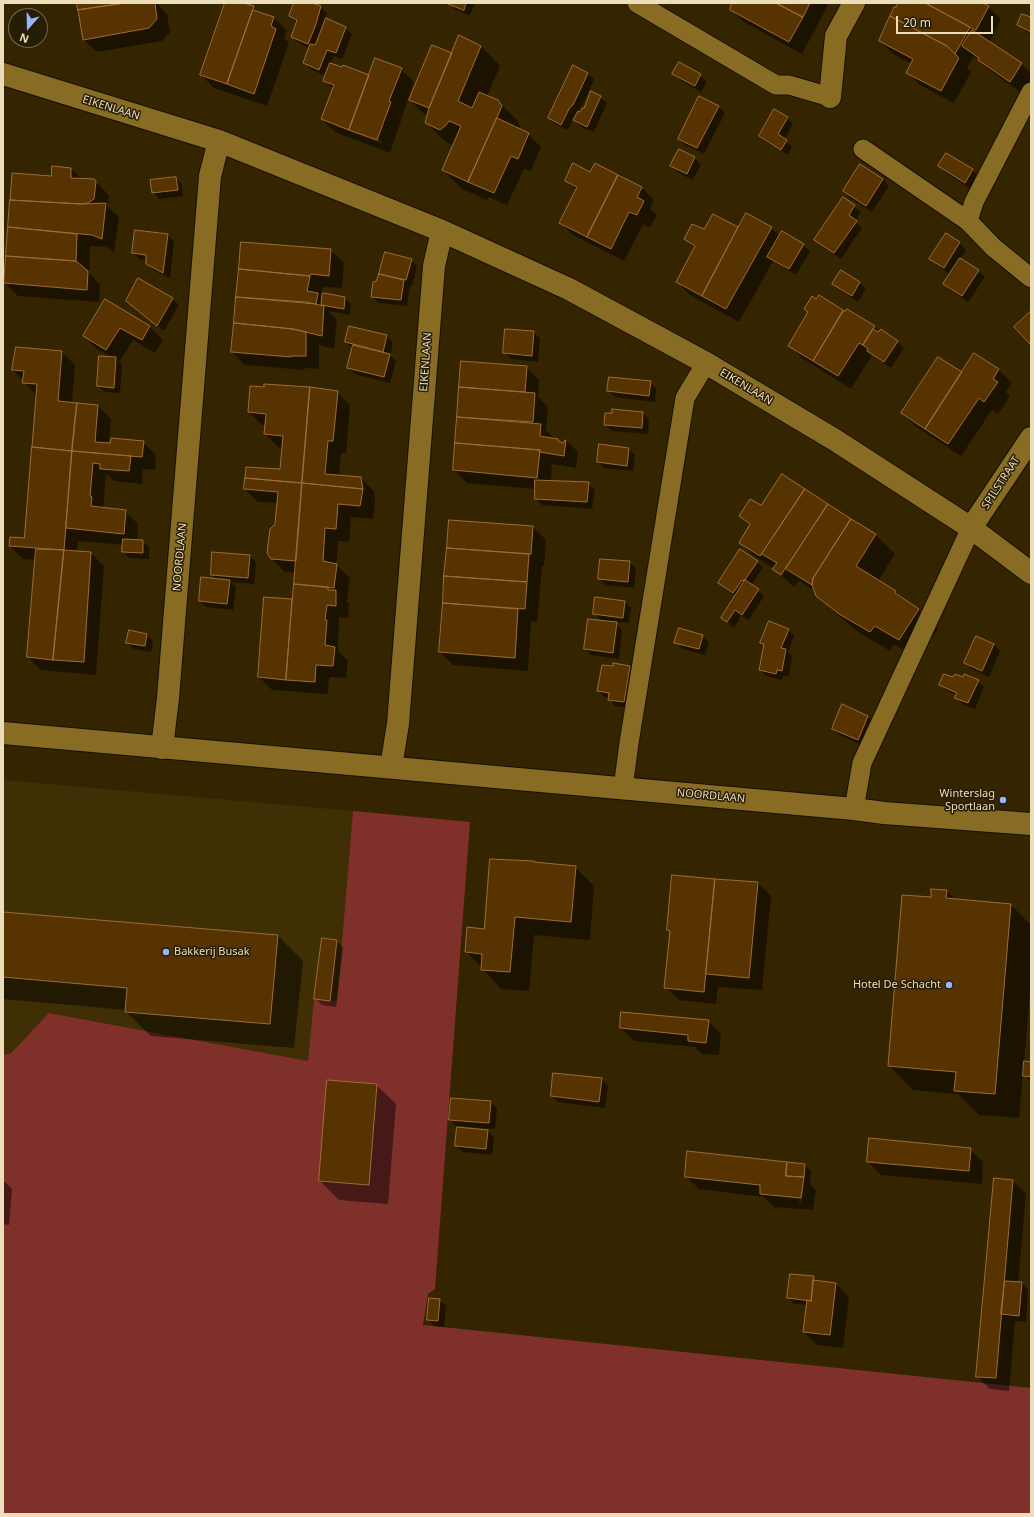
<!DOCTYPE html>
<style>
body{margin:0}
#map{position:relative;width:1034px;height:1517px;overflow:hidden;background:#342500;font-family:"Noto Sans",sans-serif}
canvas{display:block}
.frame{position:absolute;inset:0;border:4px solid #eddebb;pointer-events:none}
.north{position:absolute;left:8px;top:8px;width:40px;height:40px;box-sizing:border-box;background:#261d06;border:1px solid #766a4e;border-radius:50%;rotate:200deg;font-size:11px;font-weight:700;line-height:16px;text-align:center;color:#eddebb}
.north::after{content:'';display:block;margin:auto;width:14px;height:18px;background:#98b6fd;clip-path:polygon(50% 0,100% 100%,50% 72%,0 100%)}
.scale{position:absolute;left:896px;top:16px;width:97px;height:18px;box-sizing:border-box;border:2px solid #eddebb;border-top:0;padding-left:5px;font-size:12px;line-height:14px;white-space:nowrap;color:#eddebb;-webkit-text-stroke:3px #261d06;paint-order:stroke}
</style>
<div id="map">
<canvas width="1034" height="1517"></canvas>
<div class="frame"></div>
<div class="north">N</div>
<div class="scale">20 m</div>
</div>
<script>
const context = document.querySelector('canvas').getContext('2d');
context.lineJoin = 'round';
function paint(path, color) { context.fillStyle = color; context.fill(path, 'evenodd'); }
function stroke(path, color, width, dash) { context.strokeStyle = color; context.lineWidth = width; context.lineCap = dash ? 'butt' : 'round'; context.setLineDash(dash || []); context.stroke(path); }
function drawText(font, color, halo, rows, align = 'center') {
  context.font = font + ' "Noto Sans",sans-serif'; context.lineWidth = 3; context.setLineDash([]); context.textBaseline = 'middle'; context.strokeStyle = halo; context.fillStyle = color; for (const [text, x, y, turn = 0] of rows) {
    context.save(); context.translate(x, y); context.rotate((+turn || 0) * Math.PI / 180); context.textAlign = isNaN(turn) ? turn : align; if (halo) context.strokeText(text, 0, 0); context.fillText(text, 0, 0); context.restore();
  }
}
paint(new Path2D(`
 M3,780L353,811L337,1002L314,999L308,1061L50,1013L9,1054H3Z`), '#402f04');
paint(new Path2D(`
 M353,811L470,822L435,1289L428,1294L423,1325L1031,1388V1514H3V1054H10L49,1013L308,1061L314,999L337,1001Z`), '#80302b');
paint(new Path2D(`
 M78,3H156L167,14L170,32L162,41L97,52L83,39Z
 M226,3H241L253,7L259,13L274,18L287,31L284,38L289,43L267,106L214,88L201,75Z
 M295,3H308L320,7L327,13L325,19L345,28L352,34L342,59L334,56L330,64L370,76L401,69L414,82L390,153L335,132L322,119L333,89L325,81L326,76L310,69L304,63L310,48L299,43L292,37L297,23L290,16ZM336,124L382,141L381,143L336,126Z
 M448,3H475L470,16L454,9Z
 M734,3H829L802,54L744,22L731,9Z
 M899,3H989L987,6L1001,19L989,43L1022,64L1031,73V82L1023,94L992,72L974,56L967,68L971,72L954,103L920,85L907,72L912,64L893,54L880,41Z
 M1031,18V34L1025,31L1018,25Z
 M460,36L481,46L500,66L487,96L498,101L517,120L520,126L519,129L528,134L541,147L531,171L524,169L507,205L489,197L487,200L462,189L443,170L454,146L446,142L426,123L428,115L423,113L410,100L452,55Z
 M573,67L588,73L594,80L581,108L584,109L600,97L607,103L594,132L581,127L573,119L568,130L555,124L549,118Z
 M674,74L700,75L707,82L701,92L680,80Z
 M719,107L725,113L704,154L685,145L679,139Z
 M787,118L793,124L784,140L792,147L788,155L766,142L760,136Z
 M679,150L695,158L701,165L693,180L677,172L671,166Z
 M939,166L972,170L978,176L971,189L946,173Z
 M53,167L71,169L82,179L94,180L109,195L107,206L119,217L114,252L106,247L90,246L89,273L100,285L99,302L18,296L5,283L13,174L52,177Z
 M591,173L641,187L654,200L650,209L657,215L650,228L643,224L624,261L573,235L560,222L576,190L566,180Z
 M175,178L182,184L183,196L159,199L153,192Z
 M883,179L889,186L872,212L850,198L844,191Z
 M843,198L861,212L855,221L862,228L841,259L822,246L815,240Z
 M747,214L772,228L780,237L803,245L810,251L796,275L773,261L739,322L690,295L677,282L695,249L685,239L704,231L713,216L738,229Z
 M946,234L960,243L966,250L960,259L978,271L985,277L968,302L950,290L944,284L950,274L937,265L930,259Z
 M168,235L174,241L170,278L153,270L147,263V260L139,259L133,252Z
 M331,250L344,263L342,288L324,287L322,289L321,296L324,294L345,298L351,304L350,315L330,311V313L337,320L334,349L319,345V369L304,368V370L245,365L232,352Z
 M386,254L411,260L417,266L412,286H410L407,306L379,303L372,297Z
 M841,272L860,283L866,289L858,302L840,290L834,284Z
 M819,296L845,313L874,327L880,332L881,331L898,342L904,348L891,368L872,355L851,389L802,358L789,345Z
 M173,299L179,305L164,331L133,307Z
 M105,301L150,327L163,340L155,353L133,340L119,362L122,365L120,393L105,392L98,386L113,358L97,349L84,336Z
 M350,327L387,336L393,343L390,356L396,361L390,383L354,374L348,367L353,349L346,342Z
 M534,332L540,339L538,362L511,359L504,352Z
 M62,352L75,365L72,404L98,406L111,419L109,444L143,442L156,455L155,470L143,469L142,484L114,481L109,476L106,475L103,509L125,511L138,524L137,541H143L149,548V559L129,558L123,552L124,545L78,541L77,552L91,553L104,566L96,675L41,670L28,657L36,560L23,559L10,546L25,539L37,396L13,370Z
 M975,355L999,370L1012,383L1006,392L1010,396L998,414L992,410L961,456L915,426L902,413L962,374Z
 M462,362L526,367L539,380L538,397L548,407L546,430L554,438V439L564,444L566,440L578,452L576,468L552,464L551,482L588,483L595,490L592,509L542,505L536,498V489L467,483L454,470Z
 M650,382L656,389L655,402L615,397L608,391Z
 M337,392L350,405L346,453H341L339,476L361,478L374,491L375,503L373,519L351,517L349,542L338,541L336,565L350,578L347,600H345L349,604L348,618L339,617L338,651L348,661L346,678L329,677L328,694L272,690L259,677L265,598L294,600L296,573L285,572L271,558L278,503L258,502L245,489L281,470L283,447H278L265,434L266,425H262L249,412Z
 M643,413L649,419L648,434L612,431L605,424Z
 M629,449L635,455L633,471L604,468L598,461Z
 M782,475L876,535L895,554L878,581L895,591L903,599L919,610L938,629L918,659L894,644L890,651L860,633L837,615L817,595L816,592L799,581L794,587L773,568L753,555L740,542L750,526L740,516L761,507Z
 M450,521L533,527L546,540L544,566H542L537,622L531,621L528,671L453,665L440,652Z
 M250,556L256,562L254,584L231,582L236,587L233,610L206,607L200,601L216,579L212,575Z
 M629,562L636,568L634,588L606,585L599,579Z
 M757,562L763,568L751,585L764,596L749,620L741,616L734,628L723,618L736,596L726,590L720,583Z
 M625,602L631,608L629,623L614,622L622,630L619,659L591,655L585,649L602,621L594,613Z
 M788,629L794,636L788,652L792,656L789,676H783L782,680L766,676L760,670L765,647L761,643Z
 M147,635L153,641L151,652L134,649L127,642Z
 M702,636L709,642L705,655L682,649L676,642Z
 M994,644L1000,651L989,677L972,669L965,663Z
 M630,667L636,673L631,708L615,706L609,698L605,697L598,691Z
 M953,679L978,681L984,687L975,709L962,704L956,697V695L947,691L940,685Z
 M842,705L868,717L874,723L864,746L839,735L833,729Z
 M575,867L594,886L590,940L534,935L529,991L501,989L466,951L485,930Z
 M673,876L758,883L771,896L762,990L718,987L716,1004L679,1000L665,987L671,932L668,930Z
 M947,891L956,900L1011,905L1031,925V982L1024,1062L1031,1063V1082L1023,1075L1019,1118L979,1115L958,1094L913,1090L889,1065L932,898Z
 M3,913L278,936L303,961L294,1048L151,1036L126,1012V1010L3,999Z
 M337,941L343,948L336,1007L322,1005L315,998Z
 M622,1013L708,1021L721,1034L719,1055L702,1054L695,1047L634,1041L621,1028Z
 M602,1079L608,1086L605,1108L558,1102L552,1096Z
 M376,1085L396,1104L388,1204L339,1200L320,1181Z
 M491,1102L497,1108L495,1129L456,1126L450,1119Z
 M488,1131L494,1138L492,1155L463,1152L456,1146Z
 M970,1149L983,1162L982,1184L881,1175L868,1162Z
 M805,1165L811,1172L810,1184L816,1191L813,1210L774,1207L764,1197L699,1189L686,1176ZM801,1189H803L801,1203L799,1202Z
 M994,1179L1013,1181L1026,1194L1018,1283H1022L1028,1290L1026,1322L1015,1321L1009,1391L990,1389L977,1376Z
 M3,1180L12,1189L9,1225L3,1224Z
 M813,1277L818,1282L836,1284L849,1297L843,1348L817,1345L804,1332L808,1305L794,1304L788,1297Z
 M439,1300L446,1306L444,1327L435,1326L428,1320Z`), '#0007');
const building = new Path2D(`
 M77,3H125L78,10Z
 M126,3H155L157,19L149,28L83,40L78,10Z
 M225,3H244L254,6L227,84L200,75Z
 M294,3H312L321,6L316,24L308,44L291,37L297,20L289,16Z
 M446,3H466L464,10Z
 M732,3H776L803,17L789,42L730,10Z
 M776,3H810L803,17Z
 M898,3H925L970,27L955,54L947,46L890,16L894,7H896Z
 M926,3H983L989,6L976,30Z
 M253,10L274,17L271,26L276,29L254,94L227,84Z
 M1022,14L1031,17V32L1017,25Z
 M890,16L947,46L959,58L941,91L906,73L913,59L879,41Z
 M326,18L346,27L336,53L327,50L319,70L303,63L310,44L315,45Z
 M972,30L1022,63L1010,82L978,60L979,58L962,46Z
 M459,35L481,46L458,101L472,108L479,92L498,100L502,106L468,182L442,170L461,126L449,121L446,125L440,130L425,123L429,108Z
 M432,45L452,53L429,108L409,100Z
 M375,58L402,68L389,101L391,102L377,140L349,130Z
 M679,62L701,74L695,86L672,74Z
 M330,63L342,67L343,65L369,75L349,130L321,119L334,85L323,81Z
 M573,65L588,73L573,105L570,107L561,125L548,118Z
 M591,91L601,96L587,127L573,120L578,111L580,112L582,108H584Z
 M699,96L719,106L697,148L678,139Z
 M774,109L788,117L778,134L787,140L781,150L759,136Z
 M497,118L529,133L518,159L511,156L494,193L468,182Z
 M679,149L695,157L687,174L670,166Z
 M946,153L973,169L965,183L938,166Z
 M573,163L590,172L595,163L618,175L587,237L559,223L577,187L565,181Z
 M860,164L883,179L866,206L843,191Z
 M52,166L71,168V178L94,179L96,181L94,199L88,203L82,204L10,200L12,173L51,176Z
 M618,175L642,187L637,197L644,201L637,215L629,212L611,249L587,237Z
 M176,177L178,190L152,193L150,180Z
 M843,197L855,205L849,215L857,221L834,253L814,240Z
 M10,200L82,204L106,203L102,239L92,235L8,227Z
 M746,213L772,227L726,309L702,296Z
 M713,214L738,227L702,296L676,282L695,246L684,239L692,224L704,229Z
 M8,227L77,234L76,261L6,256Z
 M135,230L168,234L163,273L146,264V255L132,253Z
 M782,231L804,244L789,269L767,257Z
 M946,233L960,242L944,268L929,259Z
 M241,242L331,249L329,276L311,274L310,276L239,269Z
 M385,252L412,259L406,280L379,274Z
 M6,256L76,261L88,271L87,290L4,283Z
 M960,258L979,270L962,296L943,284Z
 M239,269L310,276L307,291L318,293L316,304L236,297Z
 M841,270L860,282L852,296L832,284Z
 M379,274L404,280L401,300L371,297L373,282L376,281Z
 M138,278L173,298L157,326L126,301Z
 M324,293L345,297L344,309L321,305L322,294Z
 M819,295L843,310L813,361L788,346L808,312L804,309L812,296L816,299Z
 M236,297L306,302L324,306L322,336L293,329L234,323Z
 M105,299L150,326L142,340L120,328L106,350L83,336Z
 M847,309L875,326L863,345L859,343L838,376L813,361L844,310L845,311Z
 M1031,311V345L1014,327Z
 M234,323L293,329L306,332V356H291V357L231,352Z
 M349,326L387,335L383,352L345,342Z
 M505,329L534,331L532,356L503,353Z
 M873,329L878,332L881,329L898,341L884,362L867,351L868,349L863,345Z
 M353,345L390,354L384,377L347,368Z
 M16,347L62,351L58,401L77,403L72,451L32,447L37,384L22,383L24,371L12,370Z
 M974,353L999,369L993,379L998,382L984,402L979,398L948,444L925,429Z
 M99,356L116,357L114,388L97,386Z
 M938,357L962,372L925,429L901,413Z
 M461,361L527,366L525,392L459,387Z
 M609,377L651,381L649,396L607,391Z
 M264,384L310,387L302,483L245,478L246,467L280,469L283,436L264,434L266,414L248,412L250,386L264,387Z
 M310,387L338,391L333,441H328L325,474L361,477L363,489L302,483Z
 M459,387L535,393L533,422L457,417Z
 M77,403L98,405L95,442L110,443L111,438L144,441L142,457L72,451Z
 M612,409L643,412L642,428L604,425L605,413H612Z
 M457,417L541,424L540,436L558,439V441L563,443L565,440H566L564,456L540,452V450L455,443Z
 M455,443L540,450L537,478L453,470Z
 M599,444L629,448L627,466L597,462Z
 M32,447L72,451L64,550L9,546L10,537L24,538Z
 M72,451L131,456L129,471L100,469V464L93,463L90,496L92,497L91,506L126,510L124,534L66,528Z
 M782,474L805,489L760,556L739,543L750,524L739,516L750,499L761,505Z
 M245,478L302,483L296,561L271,559L267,553L270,529L275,524L278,492L244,489Z
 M535,480L589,482L587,502L535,499Z
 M302,483L363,489L360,506L338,504L336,529L325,528L323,561L337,564L334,588L294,584Z
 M805,489L828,504L781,575L772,569L777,563L762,554Z
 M828,504L851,519L817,572L813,578L812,585L786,569Z
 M851,519L876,534L856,566L896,591L895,593L919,609L899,640L875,626L870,632L839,614L816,596L812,585L813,578L817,572Z
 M449,520L533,526L531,554L447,548Z
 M123,539L143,540V553L122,552Z
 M447,548L529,554L527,582L444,576Z
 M36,549L64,550L53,660L27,657Z
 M740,549L758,561L744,581L742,580L733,593L718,583Z
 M64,550L91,552L84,662L53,660Z
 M212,552L250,555L248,578L211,575Z
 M600,559L630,561L628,582L598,579Z
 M444,576L527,582L525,609L443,603Z
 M201,577L230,580L227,604L199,601Z
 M745,580L759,589L742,615L735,610L727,622L721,618Z
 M294,584L328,587V590H336V606L327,605L325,620H327L325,645L335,647L333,666L316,665L315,682L286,680Z
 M264,597L292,599L286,680L258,677Z
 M595,597L625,601L623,618L593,614Z
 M443,603L518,609L515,658L439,652Z
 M588,619L617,622L613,653L584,649Z
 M769,621L789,629L781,648L786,649L782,671L777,670L776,674L759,670L764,644L760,643Z
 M679,628L703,635L699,649L674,643Z
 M129,630L147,634L145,646L126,643Z
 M976,636L994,644L982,671L964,663Z
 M613,663L630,666L624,702L608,700L609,693L597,691L602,665L613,666Z
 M944,674L953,677L955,674L963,677L964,674L979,680L968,703L954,698L957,693L939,685Z
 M842,704L868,716L858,740L832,729Z
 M490,859L534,861V862L576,866L571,922L515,917L510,972L481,970L482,954L465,952L467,927L484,929Z
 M672,875L715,879L704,992L664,988L670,931L667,930Z
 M715,879L758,882L749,978L706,974Z
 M931,889L947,890L946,898L1011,904L995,1094L954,1091L956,1072L888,1066L902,895L931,897Z
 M3,912L278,935L270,1024L125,1012L127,988L3,977Z
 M322,938L337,940L330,1001L314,999Z
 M621,1012L709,1020L706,1043L688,1041V1035L620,1028Z
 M1024,1061L1031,1062V1077L1023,1076Z
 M553,1073L602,1078L599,1102L551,1096Z
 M327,1080L377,1084L369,1185L319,1181Z
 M451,1098L491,1101L489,1123L449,1120Z
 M457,1127L488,1130L486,1149L455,1146Z
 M869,1138L971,1148L969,1171L867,1162Z
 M687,1151L787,1162L786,1176L804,1177L801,1198L760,1194V1185L685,1177Z
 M787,1162L805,1164L804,1177L786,1176Z
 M994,1178L1013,1180L996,1378L976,1377Z
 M790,1274L814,1276L811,1301L787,1298Z
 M813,1280L836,1283L830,1335L803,1332L807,1300L811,1301Z
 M1005,1281L1022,1282L1019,1316L1001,1314Z
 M429,1298L440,1299L438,1321L427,1320Z`);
paint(building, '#573302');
stroke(building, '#9e6c34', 1);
const lane = new Path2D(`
 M637,3L776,85H789L830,97
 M1031,92L974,202L968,221L993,247L1031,278
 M863,149L968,221
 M623,788L629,743L685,398L706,363
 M854,809L862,763L971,528`);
const street = new Path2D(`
 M3,74L219,141L442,231L569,289L706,363L835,440L971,528L1031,573
 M830,97L836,36L854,3
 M971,528L1031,438
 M162,748L168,698L210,176L219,141
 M391,767L398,724L434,266L442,231`);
const secondary = new Path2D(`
 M3,733L854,809L884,813L1031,824`);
stroke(lane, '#180f00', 21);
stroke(street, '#180f00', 24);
stroke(secondary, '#180f00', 24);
stroke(lane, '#896c23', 19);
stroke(street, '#896c23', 22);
stroke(secondary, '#896c23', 22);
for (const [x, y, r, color] of [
 [1003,800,4,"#98b6fd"],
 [166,952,4,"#98b6fd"],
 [949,985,4,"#98b6fd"]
]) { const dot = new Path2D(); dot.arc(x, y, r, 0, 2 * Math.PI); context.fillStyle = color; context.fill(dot); stroke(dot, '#261d06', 1.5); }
drawText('11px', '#eddebb', '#261d06', [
 ["EIKENLAAN",111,108,17],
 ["EIKENLAAN",426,362,-86],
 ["EIKENLAAN",746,387,31],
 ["SPILSTRAAT",1001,483,-57],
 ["NOORDLAAN",180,557,-85],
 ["NOORDLAAN",711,796,5]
]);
drawText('11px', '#eddebb', '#261d06', [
 ["Winterslag",995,794],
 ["Sportlaan",995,807],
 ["Bakkerij Busak",174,952,"left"],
 ["Hotel De Schacht",941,985]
], 'right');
</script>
